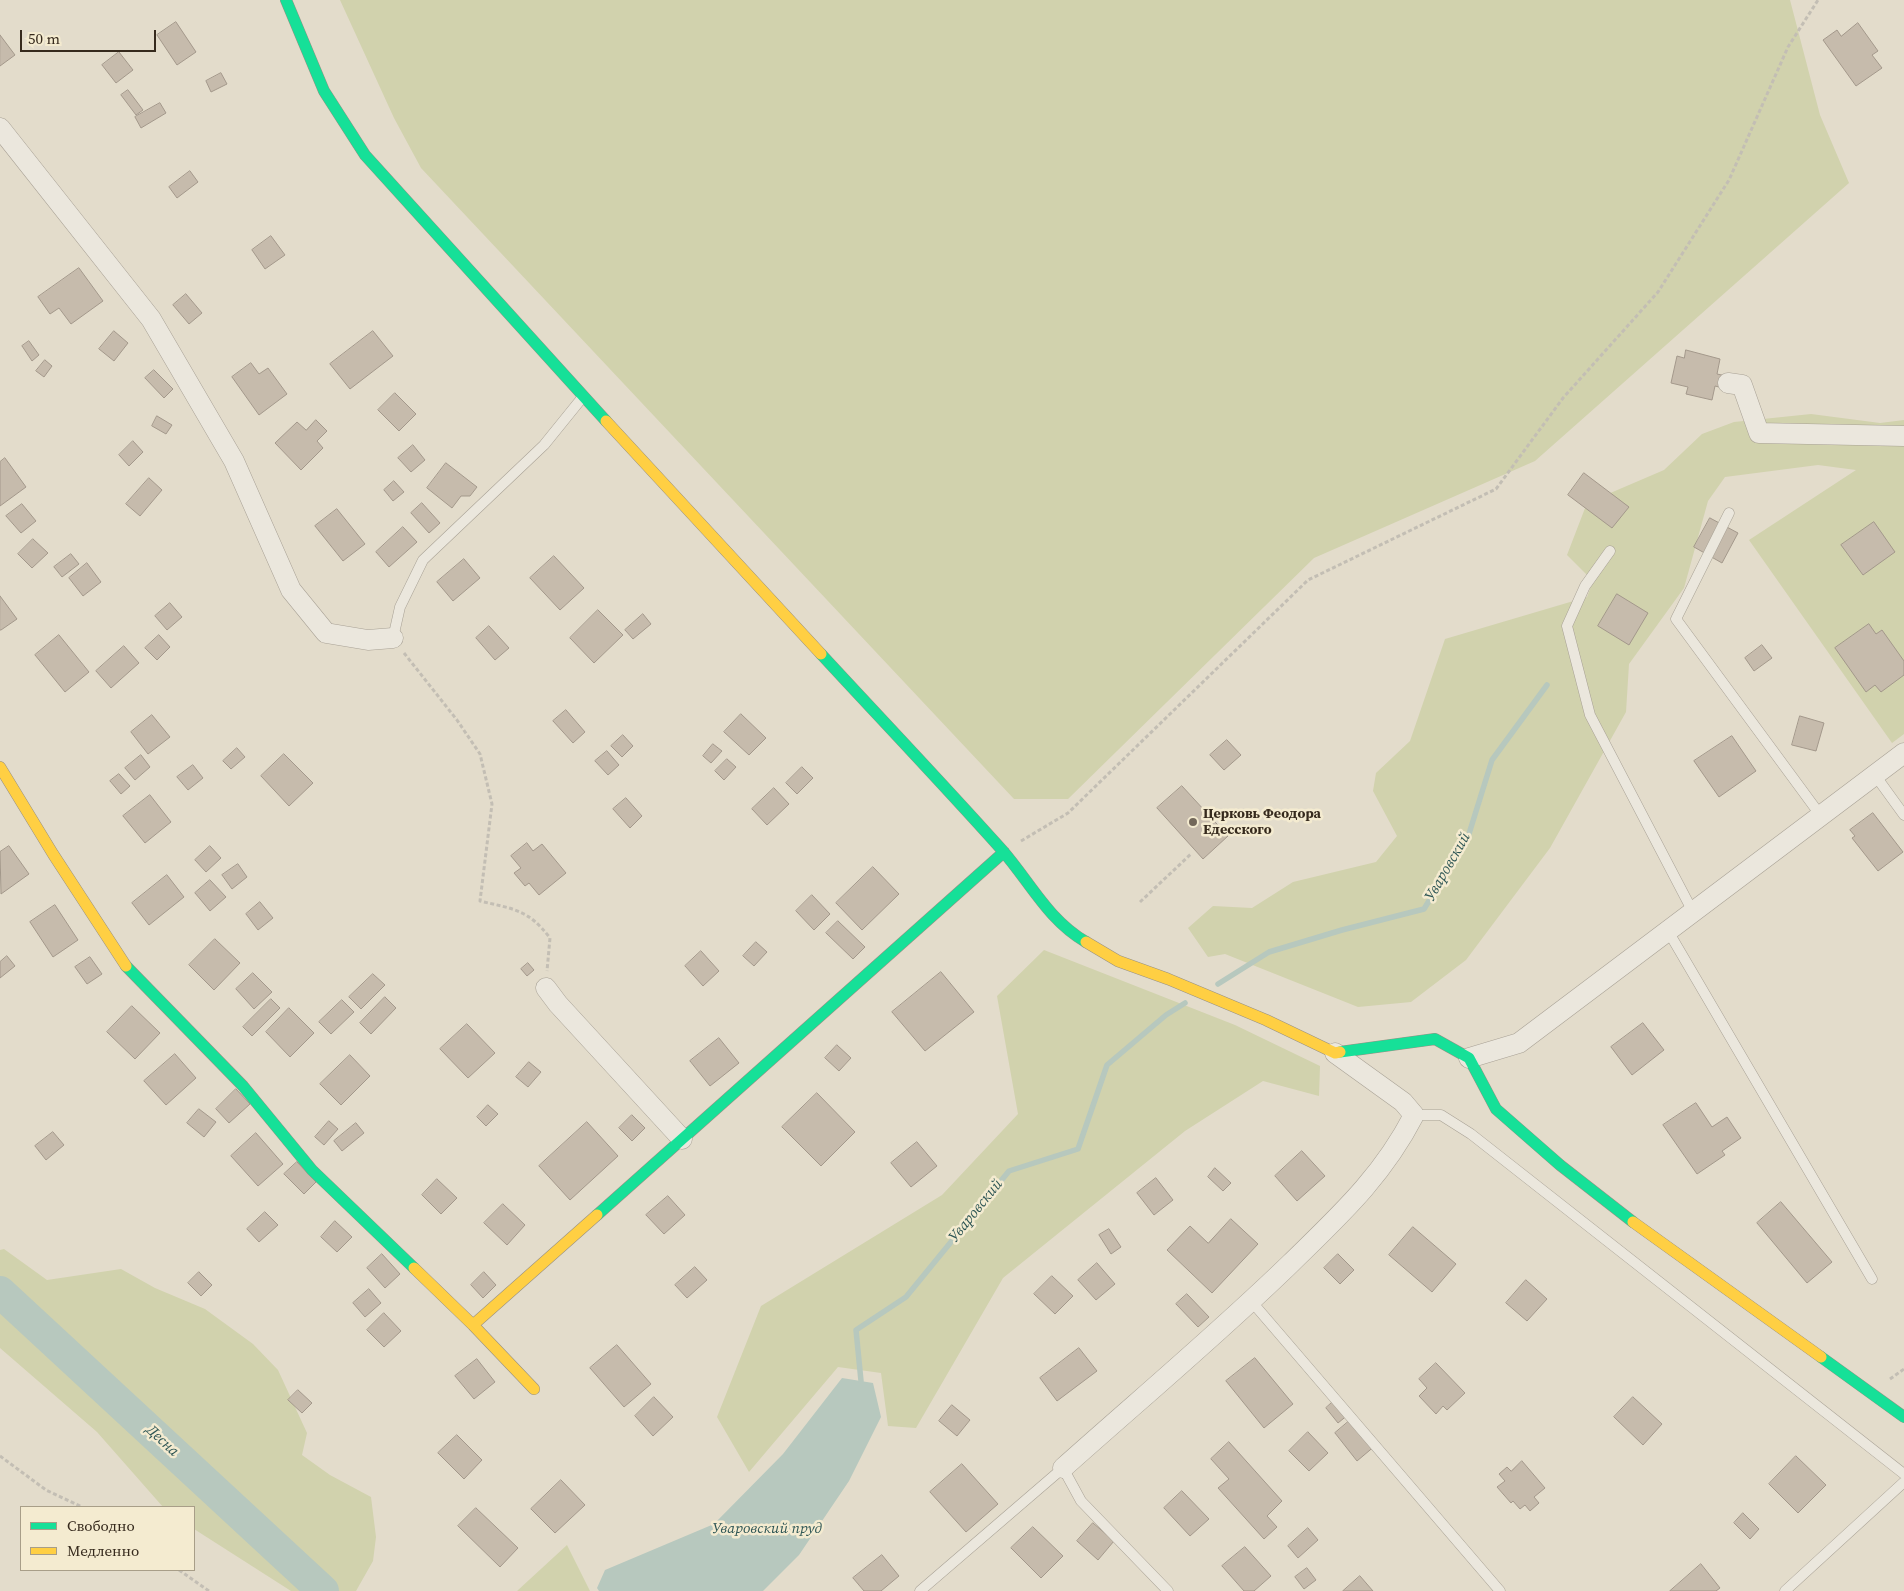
<!DOCTYPE html>
<meta charset="utf-8">
<style>
body{margin:0}
#map{position:relative;width:1904px;height:1591px;overflow:hidden;background:#e3dccb;font-family:"Source Serif 4",serif}
canvas{display:block}
.legend{position:absolute;left:20px;top:1506px;width:175px;height:65px;box-sizing:border-box;background:#f4ebd0;border:1px solid #a89e88;margin:0;padding:6px 9px;list-style:none;font-size:15px;color:#362a1d}
.legend li{display:flex;align-items:center;gap:10px;height:25px}
.legend b{width:25px;border:1px solid #a89e88}
.scale{position:absolute;left:20px;top:30px;width:136px;height:22px;box-sizing:border-box;border:2px solid #362a1d;border-top:0;padding-left:6px;font-size:15px;line-height:18px;white-space:nowrap;color:#362a1d;-webkit-text-stroke:4px #f4ebd0;paint-order:stroke}
</style>
<div id="map">
<canvas width="1904" height="1591"></canvas>
<ul class="legend">
<li><b style="height:6px;background:#16e098"></b>Свободно</li>
<li><b style="height:6px;background:#ffcf43"></b>Медленно</li>
</ul>
<div class="scale">50 m</div>
</div>
<script>
const context = document.querySelector('canvas').getContext('2d');
context.lineJoin = 'round';
function paint(path, color) { context.fillStyle = color; context.fill(path, 'evenodd'); }
function stroke(path, color, width, dash) { context.strokeStyle = color; context.lineWidth = width; context.lineCap = dash ? 'butt' : 'round'; context.setLineDash(dash || []); context.stroke(path); }
function drawText(font, color, halo, rows, align = 'center') {
  context.font = font + ' "Source Serif 4",serif'; context.lineWidth = 5; context.setLineDash([]); context.textBaseline = 'middle'; context.strokeStyle = halo; context.fillStyle = color; for (const [text, x, y, turn = 0] of rows) {
    context.save(); context.translate(x, y); context.rotate((+turn || 0) * Math.PI / 180); context.textAlign = isNaN(turn) ? turn : align; if (halo) context.strokeText(text, 0, 0); context.fillText(text, 0, 0); context.restore();
  }
}
paint(new Path2D(`
 M340,0H1790L1820,115L1849,183L1535,461L1314,558L1068,799H1014L421,168L394,118Z
 M1811,414L1880,423L1904,420V734L1892,743L1749,540L1856,470L1818,465L1725,477L1708,501L1684,588L1629,664L1626,712L1550,848L1466,960L1411,1002L1358,1007L1225,954L1208,957L1188,928L1213,906L1252,908L1293,882L1376,862L1397,836L1373,791L1376,773L1410,741L1445,639L1587,597L1593,581L1567,555L1587,503L1664,470L1702,434L1734,422Z
 M1044,950L1235,1025L1320,1066L1319,1096L1263,1081L1185,1131L1003,1278L916,1428L888,1426L881,1373L838,1367L749,1472L717,1417L761,1306L942,1195L1018,1114L997,996Z
 M4,1249L47,1280L121,1269L155,1288L205,1309L253,1344L278,1370L307,1433L302,1455L330,1475L371,1497L376,1537L373,1561L356,1591H291L194,1529V1507H163L97,1432L0,1348V1250Z
 M567,1545L590,1591H517Z`), '#d1d2ad');
paint(new Path2D(`
 M842,1378L873,1383L881,1417L849,1481L799,1555L763,1591H599L597,1588L605,1570L714,1524L783,1454Z`), '#b7c8be');
stroke(new Path2D(`
 M1218,984L1269,952L1342,930L1424,909L1468,837L1492,760L1547,685
 M861,1381L856,1330L906,1297L1009,1171L1078,1149L1107,1065L1166,1015L1185,1003`), '#b7c8be', 5.5);
stroke(new Path2D(`
 M0,1292L323,1591`), '#b7c8be', 32);
const building = new Path2D(`
 M176,22L196,52L177,65L157,35Z
 M1858,23L1878,51L1872,55L1882,68L1856,86L1823,40L1837,30L1841,36Z
 M0,35L15,55L0,66Z
 M119,52L133,70L116,83L102,65Z
 M221,73L227,84L211,92L206,81Z
 M128,90L143,110L136,115L121,95Z
 M160,103L166,113L141,128L135,117Z
 M190,171L198,182L177,198L169,187Z
 M271,236L285,255L265,269L252,250Z
 M79,268L103,301L71,324L59,308L50,314L38,297Z
 M186,294L202,313L189,324L173,305Z
 M114,331L128,343L114,361L99,349Z
 M373,331L393,356L350,389L330,364Z
 M29,341L39,355L32,361L22,346Z
 M1686,350L1720,359L1717,374L1726,376L1723,388L1715,386L1712,400L1686,394L1688,387L1671,383L1677,356L1684,358Z
 M45,360L52,366L44,377L36,371Z
 M251,363L259,374L268,368L287,394L259,415L232,377Z
 M154,370L173,389L164,398L145,378Z
 M395,393L416,414L399,431L378,410Z
 M157,416L172,425L166,434L152,426Z
 M316,420L327,431L317,441L323,448L301,470L275,443L297,422L306,430Z
 M133,441L143,452L129,466L119,455Z
 M413,445L425,460L411,472L398,458Z
 M5,458L26,487L0,506V462Z
 M446,463L477,487L470,496H461L452,508L427,488Z
 M1584,473L1629,507L1612,528L1568,495Z
 M149,478L162,490L140,516L126,504Z
 M394,481L404,492L393,501L384,490Z
 M422,503L440,523L429,533L411,513Z
 M22,504L36,521L21,533L6,516Z
 M337,509L365,544L343,561L315,526Z
 M1710,518L1738,533L1722,563L1694,547Z
 M1874,522L1895,552L1863,575L1841,545Z
 M403,527L417,542L389,567L376,552Z
 M33,539L48,553L32,568L18,554Z
 M71,554L79,564L62,577L54,567Z
 M554,556L584,588L560,610L530,578Z
 M464,559L480,578L453,601L437,582Z
 M87,563L101,582L83,596L69,578Z
 M1617,594L1648,613L1629,645L1598,626Z
 M0,596L17,619L1,630H0Z
 M170,603L182,617L167,630L155,616Z
 M598,610L623,635L594,663L570,638Z
 M643,614L651,624L633,639L625,630Z
 M1869,624L1876,634L1882,630L1904,661V675L1881,692L1875,685L1866,692L1835,648Z
 M489,626L509,648L495,660L476,638Z
 M59,635L89,672L65,692L35,655Z
 M159,635L170,647L157,660L145,648Z
 M1762,645L1772,658L1754,671L1745,658Z
 M124,646L139,663L111,688L96,671Z
 M566,710L585,732L573,743L553,721Z
 M741,714L766,738L749,755L724,732Z
 M152,715L170,737L148,754L131,732Z
 M1800,716L1824,723L1816,751L1792,745Z
 M623,735L633,746L622,757L611,746Z
 M1732,736L1756,771L1719,797L1694,761Z
 M1227,740L1241,755L1224,770L1210,755Z
 M713,744L722,751L711,763L703,756Z
 M237,748L245,757L231,769L223,761Z
 M607,751L619,765L608,775L595,761Z
 M284,754L313,783L289,806L261,776Z
 M141,755L150,767L135,780L125,768Z
 M727,759L736,767L724,780L715,771Z
 M193,765L203,778L188,790L177,777Z
 M802,767L813,778L797,794L786,783Z
 M119,774L130,786L121,794L110,781Z
 M1182,786L1228,836L1203,859L1157,808Z
 M774,788L789,804L767,825L752,809Z
 M150,795L171,822L145,843L123,816Z
 M626,798L642,816L630,828L613,809Z
 M1873,813L1903,852L1878,871L1852,838L1855,836L1850,830Z
 M527,843L533,851L542,844L566,873L539,895L529,883L525,886L514,873L521,868L511,856Z
 M9,846L29,874L1,894L0,852Z
 M210,846L221,858L206,872L195,860Z
 M238,864L247,877L232,889L222,875Z
 M873,867L899,894L862,930L836,903Z
 M167,875L184,897L149,925L132,903Z
 M210,880L226,897L210,911L195,893Z
 M812,895L830,914L814,930L796,911Z
 M260,902L273,918L258,930L246,914Z
 M55,905L78,940L53,957L30,922Z
 M838,921L865,947L853,959L826,933Z
 M215,939L240,963L214,990L189,965Z
 M756,942L767,952L754,966L743,956Z
 M701,951L719,971L703,986L685,966Z
 M7,956L15,966L0,978V962Z
 M90,957L102,974L87,984L75,967Z
 M528,963L534,970L527,976L521,969Z
 M941,972L974,1012L925,1051L892,1012Z
 M253,973L272,992L254,1009L236,989Z
 M373,974L385,985L361,1009L349,997Z
 M385,997L396,1008L371,1034L360,1023Z
 M271,999L280,1008L252,1036L243,1027Z
 M342,1000L354,1012L331,1034L319,1022Z
 M132,1006L160,1033L135,1059L107,1032Z
 M289,1008L314,1033L290,1057L266,1032Z
 M1643,1023L1664,1050L1632,1075L1611,1047Z
 M467,1024L495,1053L468,1078L440,1049Z
 M719,1038L739,1063L710,1086L690,1061Z
 M837,1045L851,1058L839,1071L825,1058Z
 M175,1054L196,1078L166,1105L144,1081Z
 M350,1055L370,1076L341,1105L320,1084Z
 M529,1062L541,1072L528,1087L516,1077Z
 M236,1089L250,1104L229,1123L216,1109Z
 M817,1093L855,1132L821,1166L782,1127Z
 M1696,1103L1712,1127L1727,1117L1741,1138L1722,1151L1725,1155L1697,1174L1663,1125Z
 M488,1105L498,1114L486,1126L477,1117Z
 M199,1109L216,1122L204,1137L187,1123Z
 M632,1115L645,1128L632,1141L619,1128Z
 M329,1121L338,1129L324,1145L315,1137Z
 M587,1122L618,1156L570,1200L539,1166Z
 M356,1123L364,1133L342,1151L334,1141Z
 M53,1132L64,1145L46,1160L35,1146Z
 M256,1133L283,1164L258,1186L231,1156Z
 M917,1142L937,1166L911,1187L891,1163Z
 M1302,1151L1325,1176L1297,1201L1275,1176Z
 M297,1162L316,1182L304,1194L284,1174Z
 M1215,1168L1231,1183L1223,1191L1208,1177Z
 M1156,1178L1173,1200L1154,1215L1137,1193Z
 M437,1179L457,1198L441,1214L422,1195Z
 M668,1196L685,1215L664,1234L646,1215Z
 M1781,1202L1832,1262L1807,1283L1757,1223Z
 M503,1204L525,1225L507,1245L484,1223Z
 M265,1212L278,1225L259,1242L247,1229Z
 M1231,1219L1258,1244L1212,1293L1167,1250L1190,1226L1208,1243Z
 M335,1221L352,1237L337,1252L321,1237Z
 M1413,1227L1456,1264L1432,1292L1389,1255Z
 M1109,1229L1121,1247L1111,1254L1099,1235Z
 M382,1254L400,1274L385,1288L367,1268Z
 M1338,1254L1354,1270L1340,1284L1324,1268Z
 M1097,1263L1115,1284L1096,1300L1078,1280Z
 M695,1267L707,1280L687,1298L675,1285Z
 M199,1272L212,1285L201,1296L188,1283Z
 M484,1272L496,1285L483,1298L471,1285Z
 M1052,1276L1073,1296L1055,1314L1034,1294Z
 M1526,1280L1547,1299L1527,1321L1506,1303Z
 M369,1289L381,1303L365,1317L353,1303Z
 M1187,1294L1209,1317L1198,1327L1176,1304Z
 M384,1313L401,1331L384,1347L367,1330Z
 M617,1345L651,1384L624,1407L590,1368Z
 M1079,1348L1097,1371L1057,1401L1040,1378Z
 M1255,1358L1293,1404L1264,1428L1226,1381Z
 M477,1359L495,1382L474,1399L455,1376Z
 M1436,1363L1465,1393L1447,1410L1443,1406L1436,1414L1419,1396L1427,1388L1419,1379Z
 M298,1390L312,1403L302,1413L288,1400Z
 M654,1397L673,1417L653,1436L635,1416Z
 M1633,1397L1662,1424L1643,1445L1614,1417Z
 M1336,1399L1349,1414L1338,1423L1326,1408Z
 M952,1405L970,1420L957,1436L939,1421Z
 M1354,1417L1376,1445L1357,1461L1335,1433Z
 M1308,1432L1328,1453L1309,1471L1289,1451Z
 M457,1435L482,1460L464,1479L438,1453Z
 M1229,1442L1282,1501L1267,1516L1277,1527L1264,1539L1218,1488L1229,1479L1211,1459Z
 M1796,1456L1826,1485L1798,1513L1769,1484Z
 M1522,1461L1545,1488L1534,1497L1539,1503L1530,1511L1525,1505L1520,1509L1513,1501L1511,1503L1497,1487L1505,1481L1499,1474L1507,1467L1511,1471Z
 M962,1464L998,1504L966,1532L930,1492Z
 M561,1480L585,1505L555,1533L531,1509Z
 M1182,1491L1209,1519L1190,1536L1164,1508Z
 M476,1508L518,1548L500,1567L458,1526Z
 M1743,1513L1759,1529L1750,1539L1734,1523Z
 M1093,1523L1114,1541L1098,1560L1077,1541Z
 M1033,1527L1063,1556L1041,1578L1011,1548Z
 M1308,1528L1318,1540L1298,1558L1288,1546Z
 M1245,1547L1271,1576L1254,1591H1244L1222,1566Z
 M882,1555L899,1576L881,1591H864L853,1578Z
 M1701,1564L1720,1588L1716,1591H1670Z
 M1307,1568L1316,1580L1304,1589L1295,1577Z
 M1360,1576L1373,1591H1343Z`);
paint(building, '#c6bbac');
stroke(building, '#a3988b', 1);
const lane = new Path2D(`
 M1729,513L1676,619L1821,816
 M1610,551L1585,586L1567,626L1590,715L1693,912
 M393,638L400,607L423,560L544,445L582,398
 M1875,775L1904,815
 M1668,931L1872,1279
 M1414,1115H1441L1471,1134L1904,1474
 M1252,1302L1500,1591
 M920,1591L1063,1468L1081,1501L1168,1591
 M1785,1591L1904,1482`);
const street = new Path2D(`
 M0,128L151,319L234,461L291,590L326,633L368,640L393,638
 M1728,383L1742,385L1759,433L1904,436
 M546,988L558,1004L682,1139
 M1469,1058L1519,1043L1904,753
 M1063,1468C1139,1400 1218,1334 1291,1263C1340,1215 1382,1177 1414,1115L1403,1102L1335,1053`);
const fast = new Path2D(`
 M286,0L324,91L365,155L606,421
 M821,654C881,719 943,784 1002,850C1030,882 1048,920 1086,942
 M126,966L243,1086L312,1170L414,1268
 M1340,1052L1435,1039L1469,1058L1496,1109L1560,1165L1633,1222
 M597,1215L1004,852
 M1821,1357L1904,1417`);
const slow = new Path2D(`
 M606,421L821,654
 M0,767L53,854L126,966
 M1086,942L1118,961L1168,979L1266,1020L1335,1053L1340,1052
 M1633,1222L1821,1357
 M414,1268L473,1325L534,1389
 M473,1325L597,1215`);
stroke(lane, '#a8a195', 11);
stroke(street, '#a8a195', 21);
stroke(fast, '#979084', 12);
stroke(slow, '#979084', 12);
stroke(new Path2D(`
 M404,653L457,720L480,754L492,804L480,901C513,909 528,909 550,938L547,971
 M1021,841L1068,813L1308,580L1496,489L1563,398L1658,292L1729,180L1788,47L1818,0
 M1140,902L1192,853
 M1890,1379L1904,1369
 M0,1456L46,1490L82,1507
 M179,1570L209,1591`), '#c3beb4', 3, [4, 2.5]);
stroke(lane, '#ebe7dd', 10);
stroke(street, '#ebe7dd', 20);
stroke(fast, '#16e098', 11);
stroke(slow, '#ffcf43', 11);
for (const [x, y, r, color] of [
 [1193,822,5,"#73685a"]
]) { const dot = new Path2D(); dot.arc(x, y, r, 0, 2 * Math.PI); context.fillStyle = color; context.fill(dot); stroke(dot, '#f4ebd0', 2); }
drawText('bold 14px', '#362a1d', '#f4ebd0', [
 ["Церковь Феодора",1203,814],
 ["Едесского",1203,830]
], 'left');
drawText('italic 15px', '#2d5554', '#f4ebd0', [
 ["Уваровский",1448,867,-60],
 ["Уваровский",976,1211,-51],
 ["Десна",162,1441,43],
 ["Уваровский пруд",767,1529]
]);
</script>
